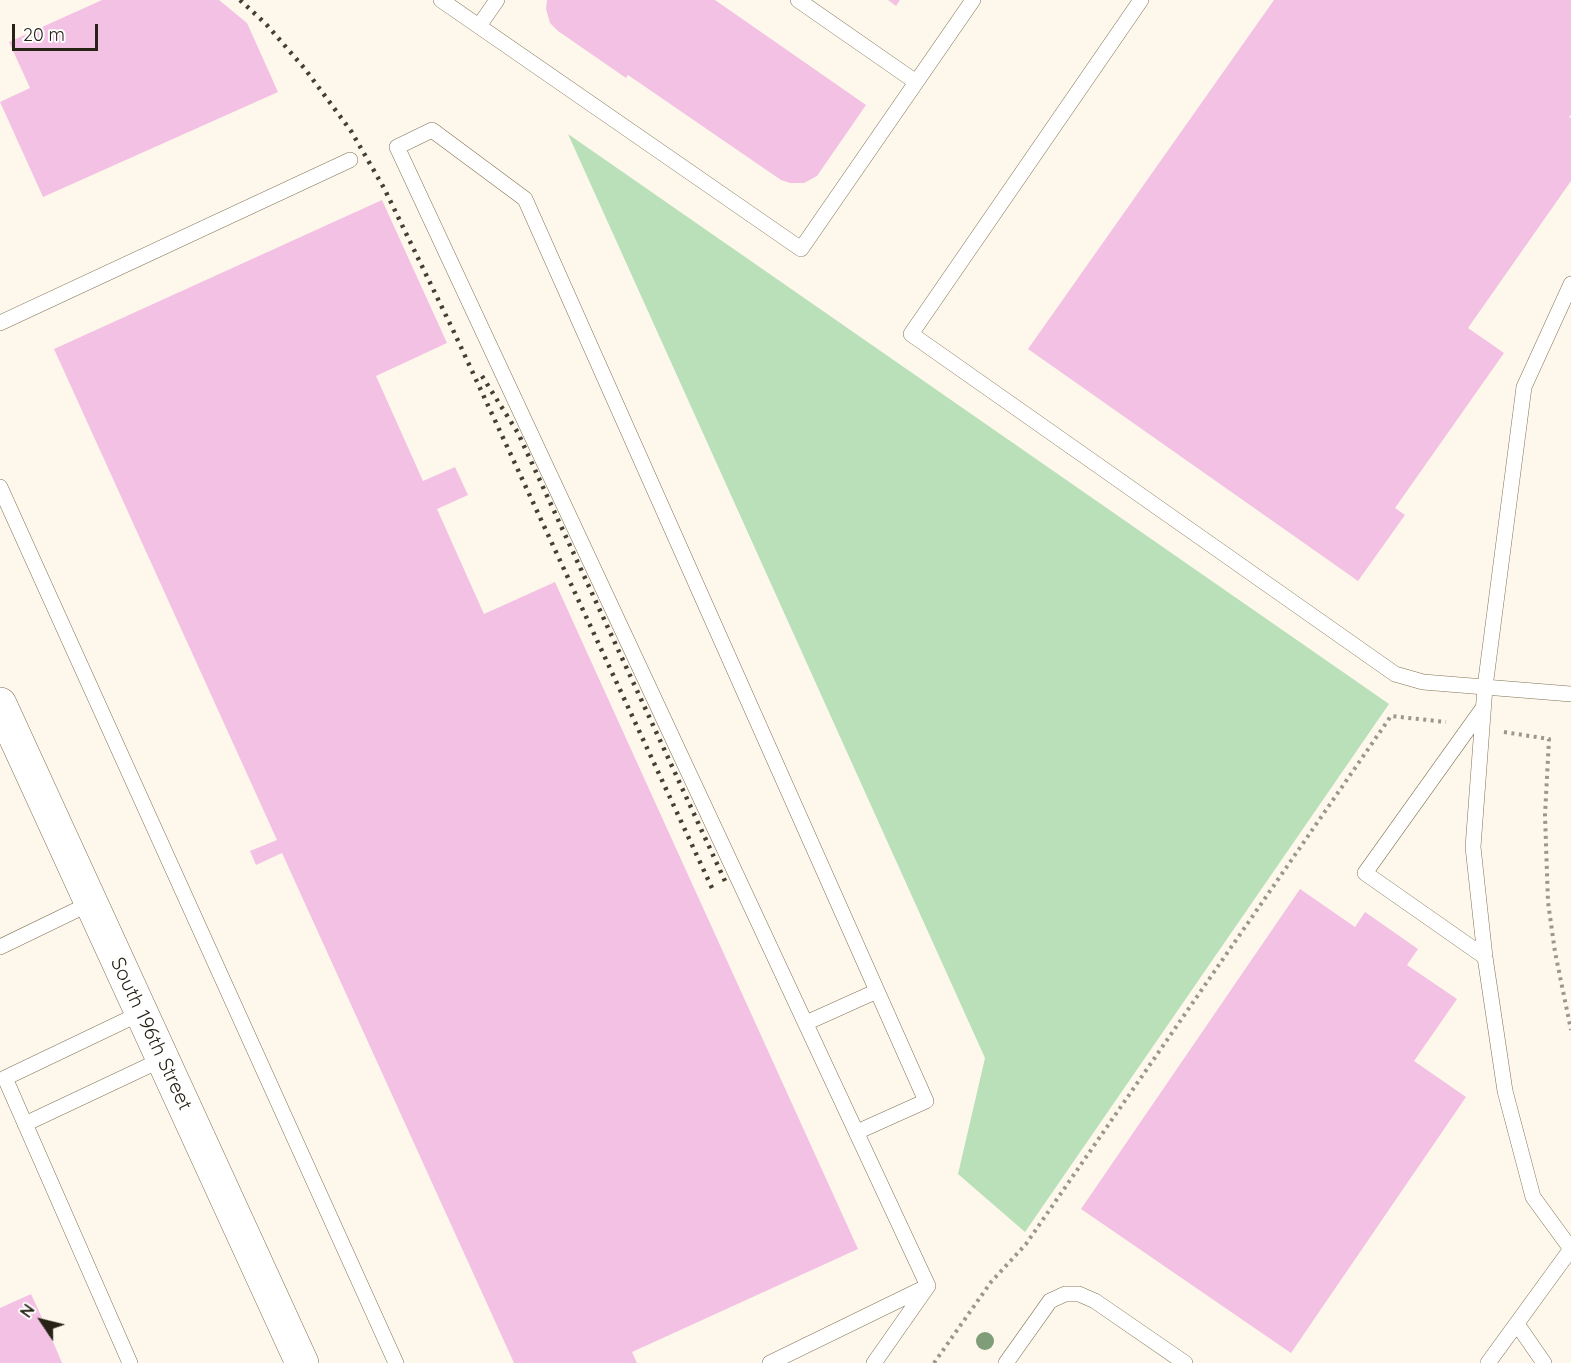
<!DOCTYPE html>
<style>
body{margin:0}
#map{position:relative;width:1571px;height:1363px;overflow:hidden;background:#fdf8eb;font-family:Quicksand,sans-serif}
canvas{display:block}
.north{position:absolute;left:12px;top:1291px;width:60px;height:60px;-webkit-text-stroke:4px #fff;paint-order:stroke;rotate:305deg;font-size:16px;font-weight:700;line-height:24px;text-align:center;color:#272216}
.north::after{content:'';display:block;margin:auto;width:21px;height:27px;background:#272216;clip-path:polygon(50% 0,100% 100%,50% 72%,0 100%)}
.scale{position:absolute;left:12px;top:24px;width:86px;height:27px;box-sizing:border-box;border:3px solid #272216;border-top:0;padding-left:8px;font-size:18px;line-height:21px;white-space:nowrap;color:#272216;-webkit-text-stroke:4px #fff;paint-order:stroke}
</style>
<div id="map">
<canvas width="1571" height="1363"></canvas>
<div class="north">N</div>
<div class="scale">20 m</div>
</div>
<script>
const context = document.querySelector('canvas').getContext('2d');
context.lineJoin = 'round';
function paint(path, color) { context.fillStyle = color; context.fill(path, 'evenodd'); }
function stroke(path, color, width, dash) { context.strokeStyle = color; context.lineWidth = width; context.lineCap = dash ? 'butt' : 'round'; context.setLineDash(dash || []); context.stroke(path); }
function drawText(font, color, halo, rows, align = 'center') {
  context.font = font + ' Quicksand,sans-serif'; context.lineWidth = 4.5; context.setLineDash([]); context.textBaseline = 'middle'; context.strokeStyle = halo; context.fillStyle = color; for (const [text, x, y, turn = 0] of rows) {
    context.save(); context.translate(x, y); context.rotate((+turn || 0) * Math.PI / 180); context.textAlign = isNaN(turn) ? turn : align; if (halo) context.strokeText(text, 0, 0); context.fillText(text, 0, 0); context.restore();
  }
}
paint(new Path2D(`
 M568,134L1389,704L1025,1232L958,1174L985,1058Z`), '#b9e0b8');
paint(new Path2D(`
 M102,0H219L247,23L278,92L43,197L0,102L30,88L9,42Z
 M547,0H715L866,105L817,176L804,183H790L781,180L628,75L626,78L558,31L550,23L546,9Z
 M888,0H900L896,6Z
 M1274,0H1571V115L1569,117L1571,118V181L1468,328L1504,353L1395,508L1405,515L1358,581L1028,349Z
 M382,200L447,343L376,376L423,481L455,467L468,495L437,509L484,614L555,582L858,1249L632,1352L637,1363H514L282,853L256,865L250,851L277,840L54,349Z
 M1300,889L1355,927L1365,912L1418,949L1407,965L1457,999L1414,1061L1466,1097L1291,1353L1081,1209Z
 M31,1294L54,1344L62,1363H0V1308Z`), '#f3c1e4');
const lane = new Path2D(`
 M441,0L801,249L973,0
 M798,0L916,82
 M1141,0L911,334L1395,674L1423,682L1571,694
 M479,26L497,0
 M0,323L350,160
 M0,487L396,1363
 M1483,708L1365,873L1485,957
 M0,947L91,903
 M806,1023L877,991
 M25,1124L163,1059
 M857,1132L926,1101L525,199L432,130L397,147L928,1286
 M1517,1324L1544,1363
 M130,1363L5,1078L141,1013
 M770,1363L928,1286L874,1363
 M1006,1363L1050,1301L1065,1294H1079L1095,1301L1185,1363
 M1488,1363L1571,1249L1533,1197L1505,1091L1485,957L1473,847L1485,687L1524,387L1571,284`);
const secondary = new Path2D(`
 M0,704L302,1363`);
stroke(lane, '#807356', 16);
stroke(secondary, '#807356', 34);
stroke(new Path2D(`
 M1504,732L1549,739L1545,815L1548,902L1555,952L1571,1030
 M934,1363L991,1282L1026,1244L1391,716L1446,722`), '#9c978b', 4, [3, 4.5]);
stroke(lane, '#fff', 15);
stroke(secondary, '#fff', 33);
stroke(new Path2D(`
 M240,0L266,24L305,69L351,131L384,188L453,330L712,888
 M482,376L518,433L725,881`), '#443f33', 4.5, [3, 6]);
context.fillStyle = '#809d7a';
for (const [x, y] of [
 [985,1341]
]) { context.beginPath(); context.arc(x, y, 9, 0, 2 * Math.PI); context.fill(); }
drawText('20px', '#272216', '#fff', [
 ["South 196th Street",151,1034,65]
]);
</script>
